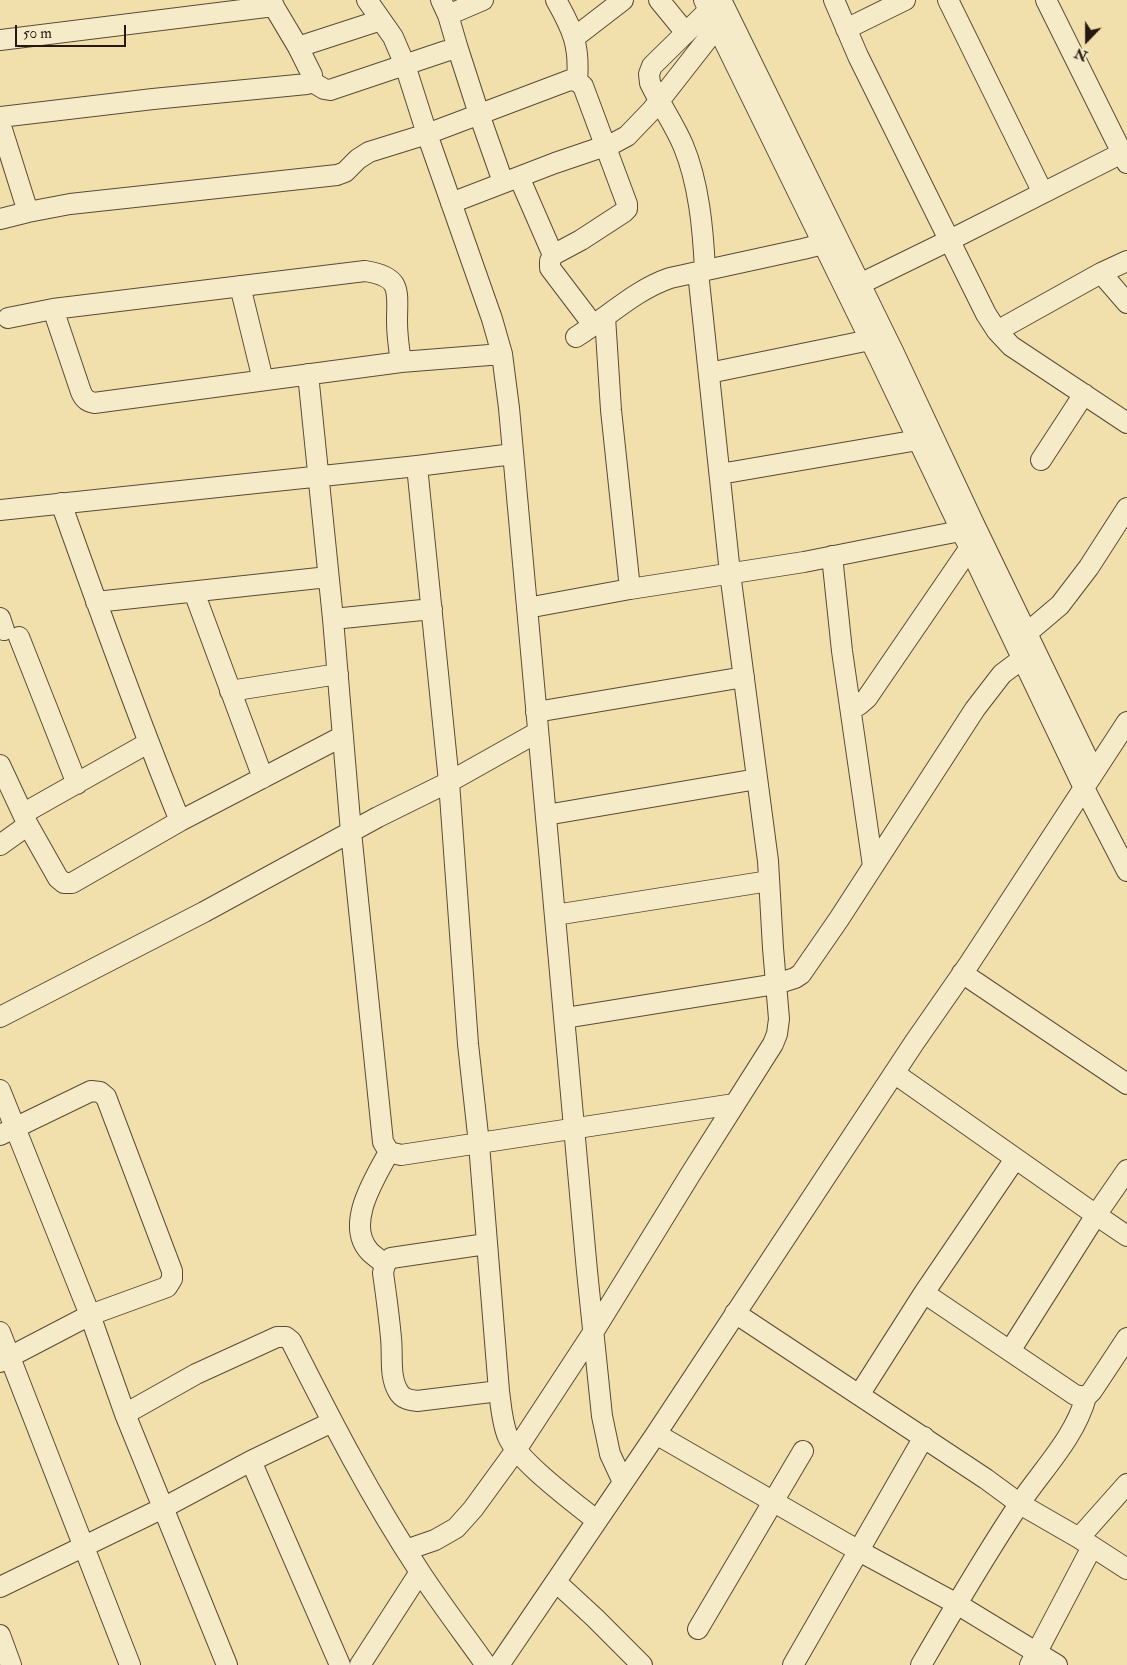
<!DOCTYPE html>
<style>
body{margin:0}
#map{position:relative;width:1127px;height:1665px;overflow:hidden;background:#f1e0ac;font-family:"IM FELL Double Pica",serif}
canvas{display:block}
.north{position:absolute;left:1062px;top:15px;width:50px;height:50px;-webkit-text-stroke:4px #f6ebc9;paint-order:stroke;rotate:202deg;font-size:14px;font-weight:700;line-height:20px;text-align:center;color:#27180f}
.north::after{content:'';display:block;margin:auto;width:18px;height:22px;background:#27180f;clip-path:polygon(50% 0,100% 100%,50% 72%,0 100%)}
.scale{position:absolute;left:15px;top:25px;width:111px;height:22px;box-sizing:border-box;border:2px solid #27180f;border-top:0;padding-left:6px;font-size:15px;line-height:18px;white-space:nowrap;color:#27180f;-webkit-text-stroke:4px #f6ebc9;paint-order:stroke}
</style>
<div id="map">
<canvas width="1127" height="1665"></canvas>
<div class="north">N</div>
<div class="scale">50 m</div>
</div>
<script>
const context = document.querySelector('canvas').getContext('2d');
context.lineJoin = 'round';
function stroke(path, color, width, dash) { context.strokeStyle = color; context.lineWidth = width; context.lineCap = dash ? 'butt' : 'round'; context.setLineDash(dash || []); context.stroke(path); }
const minor = new Path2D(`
 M367,0L393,37L405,65L427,134L492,319L502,354L509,408L587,1271L602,1416L610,1454L623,1482
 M441,0L448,15L458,49
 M556,0C573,30 580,46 577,81
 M659,0L686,33
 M704,0L879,358L1084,788L1127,871
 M721,0L893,351L974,524L1094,772
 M834,0L858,56L986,314L997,331L1011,346L1127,423
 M948,0L1043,193
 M1046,0L1127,163
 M448,15L483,0
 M846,29L905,0
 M575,37L623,0
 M0,40L274,6
 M298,47L381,20
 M311,81L324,89L330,90L446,51L458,49L479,114L503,182
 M0,117L153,99L307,84L311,81L312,75L298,47L270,0
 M0,123L28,212
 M519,177L553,255
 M451,203L555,163L614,143L627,136L652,110L717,27L727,22
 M0,219L28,212L70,204L337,175L345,172L358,159L369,152L427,134L570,80L577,81L583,86L627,204V209L624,212L581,240L553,255L550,261V268L594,326
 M705,270C703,229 699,183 683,145C674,124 660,104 650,83L649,74L652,66L709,10
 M1101,273L1127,303
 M860,284L950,240L1122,153
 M240,286L263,380
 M53,309L81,392C84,399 87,401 94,403L401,362L502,354
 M605,317L611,410L630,589
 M8,318L53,309L365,271C403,277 397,291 397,322C397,336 399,349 401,362
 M997,331L1101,273L1127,261
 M576,337C608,317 635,290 670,278L803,249L823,244L834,239
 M709,373L870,340
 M308,374L333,619L351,832L383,1142L389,1152L401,1155L734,1104
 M1041,460L1084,394
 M417,466L449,782L468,1044L479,1144L499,1391C501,1406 502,1423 508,1437C519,1462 574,1502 597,1521
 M720,474L918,440
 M61,503C99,610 137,716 180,821
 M0,510L417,466L513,454
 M832,556L842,651L873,866
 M194,592L263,778
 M96,602L328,577
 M527,608L630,589L804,562L960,531
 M0,618L4,630
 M333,619L432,609
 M1027,633L1060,605L1089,567L1127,508
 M19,637L77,784
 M230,691L338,674
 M851,709L859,705L867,698L969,549
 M536,712L744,677
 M0,765L28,825L58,878L64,883H72L180,821L343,736
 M24,813L148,743
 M546,815L757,779
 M0,845L28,825
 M555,915L769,881
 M962,973L1127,1084
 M0,1017L204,912L378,817L449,782L538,732
 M565,1018L776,984L795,978L801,974L839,919L975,709L1002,674L1022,659L1034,653
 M894,1073L1096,1215L1127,1236
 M0,1090L90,1315L125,1414L227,1665
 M0,1135L91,1091L100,1092L106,1097L172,1271V1279L167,1287L90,1315L0,1362
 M486,1244L391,1258L385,1264L383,1273C386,1294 389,1316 391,1338C393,1355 389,1376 398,1391C402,1399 410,1400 417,1401L499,1391
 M385,1264C380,1260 374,1256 370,1252C344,1225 375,1178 389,1152
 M924,1293L1075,1395L1086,1397L1092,1391L1127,1338
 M735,1313L986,1479L1020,1504L1079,1538L1127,1569
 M0,1332L130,1665
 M1010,1351L1096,1215L1127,1170
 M859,1395L924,1293L1015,1159
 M125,1414L196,1374L277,1337H286L291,1341C331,1420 371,1498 420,1572C441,1604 464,1634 486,1665
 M656,1434L859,1551L957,1604L1057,1665
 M251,1461L340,1665
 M1079,1538L1127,1484
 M406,1550L435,1540L456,1528L473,1509L516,1450L594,1331L690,1175L773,1044L777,1034L779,1019L773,948L768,861L730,573L698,272
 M556,1582L595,1618L642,1665
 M0,1587L163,1508L251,1461L332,1422
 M698,1629L803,1451
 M0,1635L11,1665
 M360,1665L420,1572
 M499,1665L656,1434L914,1043L969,964L1127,722
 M793,1665L924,1437
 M921,1665C953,1610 985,1555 1020,1503C1043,1469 1075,1437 1086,1397
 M1030,1665L1092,1547`);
stroke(minor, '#5a4a36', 22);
stroke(minor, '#f6ebc9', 20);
</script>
